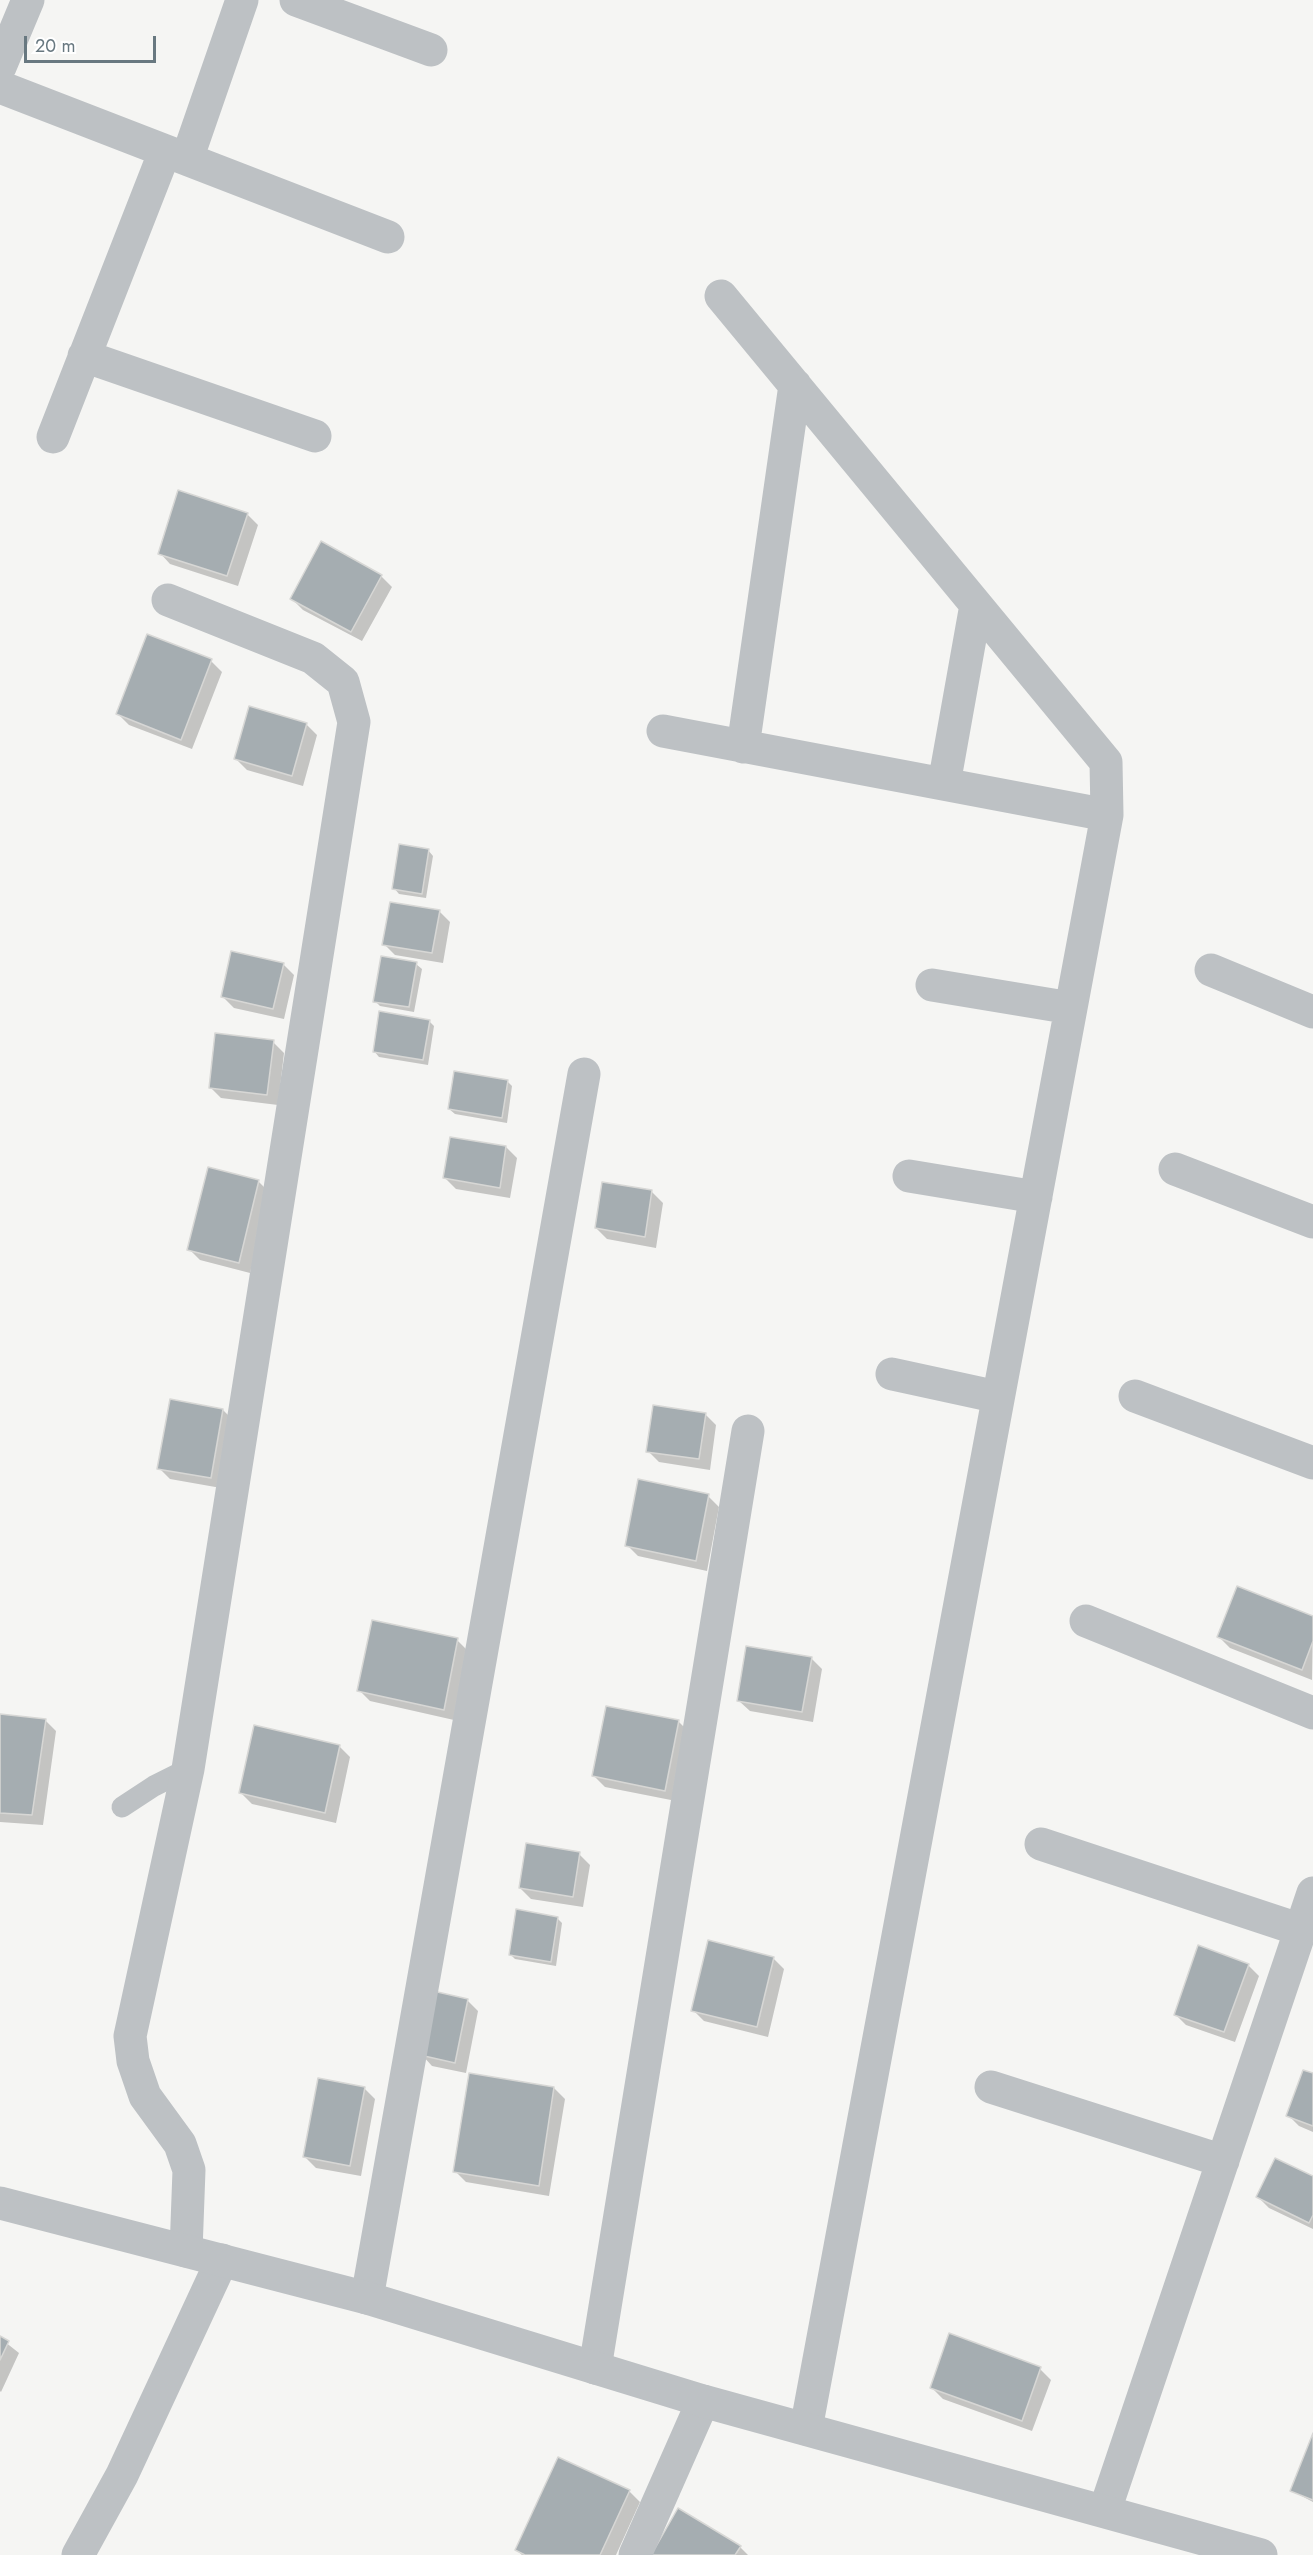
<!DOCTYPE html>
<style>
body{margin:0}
#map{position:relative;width:1313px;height:2555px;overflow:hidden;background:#f5f5f3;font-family:Jost,sans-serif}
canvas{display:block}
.scale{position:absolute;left:24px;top:36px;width:132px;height:27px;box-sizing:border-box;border:3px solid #687880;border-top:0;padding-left:8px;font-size:18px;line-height:21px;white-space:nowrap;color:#687880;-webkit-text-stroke:4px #fff;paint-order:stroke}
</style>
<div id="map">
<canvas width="1313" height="2555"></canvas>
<div class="scale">20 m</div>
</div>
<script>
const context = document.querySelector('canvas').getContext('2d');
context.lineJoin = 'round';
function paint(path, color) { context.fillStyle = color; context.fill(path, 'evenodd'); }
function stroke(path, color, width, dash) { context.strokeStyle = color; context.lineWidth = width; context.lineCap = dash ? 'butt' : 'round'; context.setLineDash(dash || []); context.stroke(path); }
paint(new Path2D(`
 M247,514L258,525L238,586L170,564L160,553Z
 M381,576L392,587L362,641L303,610L292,599Z
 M211,661L222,672L192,749L129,725L118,714Z
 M306,724L317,735L303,786L247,770L236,759Z
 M428,850L433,856L426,898L399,894L394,888Z
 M439,911L450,922L443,963L395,955L384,944Z
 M283,964L294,975L284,1019L234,1008L223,997Z
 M416,964L422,969L414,1012L380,1006L375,1001Z
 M429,1021L434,1026L428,1065L379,1057L374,1051Z
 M273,1042L284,1053L278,1105L221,1098L210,1087Z
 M507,1081L512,1086L507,1123L455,1114L449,1109Z
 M506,1147L517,1158L510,1198L456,1189L445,1178Z
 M209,1169L259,1182L270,1193L250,1273L200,1260L189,1249Z
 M652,1192L663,1203L656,1248L607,1239L596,1228Z
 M223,1410L234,1421L221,1488L170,1479L159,1468Z
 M705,1414L716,1425L710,1470L659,1462L648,1451Z
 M708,1496L719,1507L707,1571L638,1556L627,1545Z
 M1313,1617L1312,1680L1230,1648L1219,1637Z
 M457,1640L468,1651L454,1720L370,1701L359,1690Z
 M811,1658L822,1669L813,1722L750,1711L739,1701Z
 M0,1716L45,1720L56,1731L43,1825L0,1822Z
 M678,1721L689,1732L676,1801L605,1787L594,1776Z
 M339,1746L350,1757L336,1823L252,1804L241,1793Z
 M579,1854L590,1865L583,1907L531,1899L520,1888Z
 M557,1918L562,1923L556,1966L515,1959L510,1954Z
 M773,1958L784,1969L768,2037L704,2021L693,2010Z
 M1248,1965L1259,1976L1235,2042L1186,2025L1175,2014Z
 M467,2000L478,2011L466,2073L432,2066L422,2055Z
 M1313,2075V2132L1299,2126L1288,2115Z
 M364,2088L375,2099L361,2176L316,2168L305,2157Z
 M554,2088L565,2099L549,2196L466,2182L455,2171Z
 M1313,2178V2229L1269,2208L1258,2197Z
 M0,2338L19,2353L1,2392L0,2391Z
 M1040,2369L1051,2380L1032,2431L943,2399L932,2388Z
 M1313,2437V2502L1292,2491Z
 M629,2491L640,2502L616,2555H522L516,2550Z
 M740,2547L748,2555H653Z`), '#0003');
const building = new Path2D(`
 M178,490L248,513L227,576L158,554Z
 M321,541L382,575L351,632L290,599Z
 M147,634L212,659L181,740L116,714Z
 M249,706L307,723L292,776L234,759Z
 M399,844L429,849L422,894L392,889Z
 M390,902L440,910L432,953L382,945Z
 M231,951L284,963L273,1009L221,997Z
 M381,956L417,962L409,1007L373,1002Z
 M379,1011L430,1020L423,1060L373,1052Z
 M215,1033L274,1040L267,1095L209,1088Z
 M454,1071L508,1080L502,1118L448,1109Z
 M450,1137L506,1146L500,1188L443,1178Z
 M208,1167L259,1180L239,1263L187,1250Z
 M602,1182L652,1190L645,1237L595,1228Z
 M170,1399L223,1409L211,1478L157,1469Z
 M653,1405L706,1413L699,1459L646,1452Z
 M638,1479L709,1494L696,1561L625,1546Z
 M1237,1586L1313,1616V1641L1302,1670L1217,1637Z
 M372,1620L458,1638L444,1710L357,1691Z
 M746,1646L812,1657L802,1712L737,1701Z
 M606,1706L679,1720L665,1791L592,1776Z
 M0,1714L46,1719L32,1815L0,1813Z
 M254,1725L340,1745L325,1813L239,1793Z
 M526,1843L580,1852L573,1897L519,1888Z
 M516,1909L558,1917L551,1962L509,1955Z
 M708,1940L774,1957L757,2027L691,2011Z
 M1198,1945L1249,1964L1224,2032L1174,2015Z
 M433,1991L468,1999L455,2063L420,2055Z
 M1303,2070L1313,2073V2126L1286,2116Z
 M469,2073L554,2087L539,2186L453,2172Z
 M318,2078L365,2087L350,2166L303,2157Z
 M1275,2158L1313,2176V2215L1309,2223L1256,2197Z
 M949,2333L1041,2367L1022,2421L930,2388Z
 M0,2336L9,2341L0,2360Z
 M1313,2433V2500L1290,2491Z
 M558,2457L630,2490L600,2555H525L515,2550Z
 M678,2508L741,2546L735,2555H651Z`);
paint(building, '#a5adb1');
stroke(building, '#d7d7d5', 1.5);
stroke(new Path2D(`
 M122,1807L154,1786L188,1769`), '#bdc1c4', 21);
stroke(new Path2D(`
 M296,0L431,50
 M0,67L28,0
 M0,87L388,237
 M187,159L242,0
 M84,356L315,436
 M53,437L165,151
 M168,600L313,658L343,682L354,722L188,1769L130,2036L133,2061L145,2096L180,2144L189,2170L186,2251
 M663,731L1107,815L1106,762L721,296
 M743,747L795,385
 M944,784L976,605
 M1211,970L1313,1012
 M932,985L1071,1008
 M1175,1169L1313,1222
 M909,1176L1036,1197
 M892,1374L998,1397
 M1135,1396L1313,1463
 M1086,1621L1313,1713
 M1041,1844L1301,1930
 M991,2087L1223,2161
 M367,2298L584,1074
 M595,2368L748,1431
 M806,2429L1107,815
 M1105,2510L1313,1893
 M78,2555L122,2475L222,2260
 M635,2555L703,2401`), '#bdc1c4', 33);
stroke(new Path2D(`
 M0,2203L367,2298L703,2401L1261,2555`), '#bdc1c4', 33);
</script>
